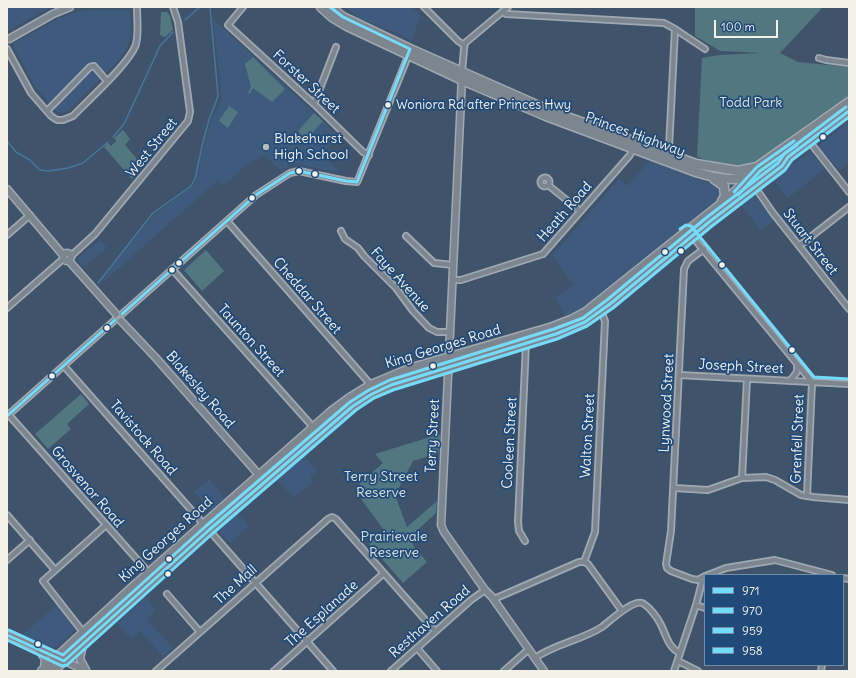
<!DOCTYPE html>
<style>
body{margin:0}
#map{position:relative;width:856px;height:678px;overflow:hidden;background:#3f536b;font-family:Delius,sans-serif}
canvas{display:block}
.frame{position:absolute;inset:0;border:8px solid #f4f1e8;pointer-events:none}
.legend{position:absolute;left:704px;top:574px;width:140px;height:92px;box-sizing:border-box;background:#1f4a7a;border:1px solid #748da6;margin:0;padding:5px 7px;list-style:none;font-size:12px;color:#f4f1e8}
.legend li{display:flex;align-items:center;gap:8px;height:20px}
.legend b{width:20px;border:1px solid #748da6}
.scale{position:absolute;left:714px;top:20px;width:64px;height:18px;box-sizing:border-box;border:2px solid #f4f1e8;border-top:0;padding-left:5px;font-size:12px;line-height:14px;white-space:nowrap;color:#f4f1e8;-webkit-text-stroke:3px #1f4a7a;paint-order:stroke}
</style>
<div id="map">
<canvas width="856" height="678"></canvas>
<div class="frame"></div>
<ul class="legend">
<li><b style="height:5px;background:#73dcfd"></b>971</li>
<li><b style="height:5px;background:#73dcfd"></b>970</li>
<li><b style="height:5px;background:#73dcfd"></b>959</li>
<li><b style="height:5px;background:#73dcfd"></b>958</li>
</ul>
<div class="scale">100 m</div>
</div>
<script>
const context = document.querySelector('canvas').getContext('2d');
context.lineJoin = 'round';
function paint(path, color) { context.fillStyle = color; context.fill(path, 'evenodd'); }
function stroke(path, color, width, dash) { context.strokeStyle = color; context.lineWidth = width; context.lineCap = dash ? 'butt' : 'round'; context.setLineDash(dash || []); context.stroke(path); }
function drawText(font, color, halo, rows, align = 'center') {
  context.font = font + ' Delius,sans-serif'; context.lineWidth = 3.5; context.setLineDash([]); context.textBaseline = 'middle'; context.strokeStyle = halo; context.fillStyle = color; for (const [text, x, y, turn = 0] of rows) {
    context.save(); context.translate(x, y); context.rotate((+turn || 0) * Math.PI / 180); context.textAlign = isNaN(turn) ? turn : align; if (halo) context.strokeText(text, 0, 0); context.fillText(text, 0, 0); context.restore();
  }
}
paint(new Path2D(`
 M7,7H51L8,31H7Z
 M346,7H412L421,16L411,42L404,36L358,18Z
 M90,10H130L131,34L127,48L118,61L68,111L63,113L57,112L36,88L13,46L14,43L58,19L73,13Z
 M213,19L339,136L321,154L341,173L302,165V164H299L290,165L282,172L264,155L239,170L240,171L223,186L218,180L100,285L117,259L155,214L194,184V185H195L206,139L211,122L222,100Z
 M849,121V162L839,170L818,146Z
 M810,151L825,169L788,198L773,180Z
 M650,161L719,187L721,190V194L718,200L597,298L584,308L566,318L555,297L573,285L552,256L619,179L627,186Z
 M754,195L774,220L761,230L741,205Z
 M100,240L107,248L84,267L77,259Z
 M304,456L317,471L310,477L313,482L294,498L277,480Z
 M209,479L225,498L211,511L194,492Z
 M238,514L249,526L230,543L220,533V530Z
 M145,597L156,610L147,619L173,648L163,657L141,631L131,639L117,623Z
 M57,605L76,629L75,630L55,649L22,635Z`), '#3e5b7d');
paint(new Path2D(`
 M695,7H823L780,53L798,62L849,67V96C829,109 810,122 791,136C778,147 765,160 748,164C731,168 712,162 697,157L702,58L719,55L761,53L720,51L695,36Z
 M161,12H167L170,16L173,30L165,37L160,35Z
 M253,57L285,89L272,102L253,88L250,94L248,93L251,87L245,64Z
 M229,106L238,112L228,128L219,121Z
 M314,113L323,121L306,140L298,131Z
 M123,130L130,139L125,145L143,166L132,179L104,147L108,143L111,146L116,141L114,138Z
 M206,250L224,271L202,291L184,270Z
 M81,394L89,404L67,424L71,429L48,449L35,434Z
 M440,434L439,453L413,461L395,495L407,527L437,501L436,513L410,537L414,547L427,562L403,583L369,544L384,530L361,499L367,493L359,484L383,463L375,454Z`), '#517781');
stroke(new Path2D(`
 M185,20L200,7
 M113,137L124,124L160,46L173,32
 M7,141L16,152L30,160L40,170L49,171L68,168L83,163L108,142
 M98,283L153,213L191,186L195,179L203,142L209,120L218,96L210,7`), '#44789b', 1.5);
const street = new Path2D(`
 M243,7L228,25L314,104L363,152L369,155
 M424,7L458,41L464,45
 M502,12L506,14L664,23L675,29L705,49
 M7,49L31,93L51,116L57,120H63L73,116C87,101 131,62 136,44C139,33 137,19 137,7
 M819,58L826,60L849,63
 M462,72L464,49L465,43L508,7
 M314,104L336,47
 M47,111L90,67L94,66L107,81
 M809,141L849,192
 M668,155L669,148L675,29
 M540.5 182a4.5 4.5 0 1 1 9 0a4.5 4.5 0 1 1-9 0Z
 M548,185L580,211
 M755,187L773,213L849,309
 M227,221L371,385
 M341,231L345,239L358,248L364,256L396,288L413,311L429,328L437,332H450
 M7,235L30,215
 M691,235L812,382
 M406,236L434,263L453,265
 M799,246L849,207
 M704,249L688,261L684,269L671,531L666,564L667,568L671,571L692,579L698,580L705,576
 M71,256L95,234L188,121L190,112L189,104L178,22L173,7
 M172,269L313,427
 M452,280H461L543,254L630,155L633,148
 M7,308L63,259
 M122,314L256,195L290,173L299,171L346,181L357,182L358,180L409,54
 M64,366L200,520L203,525
 M679,375L849,384
 M790,381L797,372V365
 M9,415L149,573
 M7,416L115,320
 M742,478L747,379
 M674,488L708,490L742,478L766,477L775,480L801,495L813,497L849,500
 M807,496L812,382
 M7,515L55,570
 M209,530L333,671
 M525,541L519,531L518,522L526,343
 M7,560L30,540
 M584,562L595,532L605,321L601,311
 M708,575L726,568L775,560L832,575
 M843,578L849,579
 M167,594L200,632
 M494,599L579,562H584L588,564L622,611
 M696,605L705,608
 M83,632L43,581L106,525
 M417,648L437,671
 M535,658C555,644 582,640 602,627C610,621 635,597 644,604C650,608 657,617 660,623C666,634 668,648 680,653
 M678,661L698,671
 M156,671L328,519L332,517L336,519L435,631
 M274,671L384,573
 M391,671L471,600L485,590
 M504,671L529,649
 M674,671L696,605L702,582L701,579
 M821,671L822,665`);
const secondary = new Path2D(`
 M9,39L53,14L70,7
 M462,77L441,525L444,532L485,590L492,597L544,671
 M7,189L63,255
 M63 257a4 4 0 1 1 8 0a4 4 0 1 1-8 0Z
 M69,261L116,314
 M121,321L156,358L259,475
 M7,635L22,641L86,671
 M83,644L80,659L86,670
 M38,649L45,659L44,669`);
const highway = new Path2D(`
 M321,7L332,17L347,26L462,80L546,116L696,172C718,179 740,183 761,173C771,168 778,161 788,157L849,111
 M330,7L343,17L410,49L548,110L696,164L738,171L757,167L849,102
 M714,179L724,186L725,196L722,201
 M42,671L132,588L331,412L350,398L371,385L412,368L553,327L571,320L586,312L725,201L739,188L757,167
 M53,671L209,530L353,406L372,394L391,385L556,334L585,322L610,304L709,222L782,166L788,157`);
stroke(street, '#a0a9b2', 8);
stroke(secondary, '#a0a9b2', 9);
stroke(highway, '#a0a9b2', 11);
stroke(street, '#7d868e', 4.5);
stroke(secondary, '#7d868e', 6);
stroke(highway, '#7d868e', 8);
stroke(new Path2D(`
 M734,192L757,167L794,141
 M7,635L64,661L209,530L353,406L372,394L391,385L556,334L585,322L610,304L709,222L782,166L788,157L849,111`), '#73dcfd', 3);
stroke(new Path2D(`
 M738,195L760,171L797,145
 M7,640L62,666L67,665L212,534L356,410L374,398L393,390L557,339L587,326L613,308L712,226L785,170L792,160L849,117`), '#73dcfd', 3);
stroke(new Path2D(`
 M680,229L686,225L691,226L814,377L849,379
 M9,630L63,655L206,526L350,402L369,390L390,380L554,329L583,318L607,300L706,218L778,163L785,153L846,107`), '#73dcfd', 3);
stroke(new Path2D(`
 M122,314L256,195L290,173L299,171L346,181L357,182L410,49L343,17L330,7
 M7,416L115,320`), '#73dcfd', 3);
for (const [x, y, r, color] of [
 [388,105,3.5,"#f4f1e8"],
 [823,137,3.5,"#f4f1e8"],
 [266,147,4,"#b5babc"],
 [299,171,3.5,"#f4f1e8"],
 [315,174,3.5,"#f4f1e8"],
 [252,198,3.5,"#f4f1e8"],
 [681,251,3.5,"#f4f1e8"],
 [665,252,3.5,"#f4f1e8"],
 [179,263,3.5,"#f4f1e8"],
 [722,265,3.5,"#f4f1e8"],
 [172,270,3.5,"#f4f1e8"],
 [107,328,3.5,"#f4f1e8"],
 [792,350,3.5,"#f4f1e8"],
 [433,366,3.5,"#f4f1e8"],
 [52,376,3.5,"#f4f1e8"],
 [169,559,3.5,"#f4f1e8"],
 [168,574,3.5,"#f4f1e8"],
 [38,644,3.5,"#f4f1e8"]
]) { const dot = new Path2D(); dot.arc(x, y, r, 0, 2 * Math.PI); context.fillStyle = color; context.fill(dot); stroke(dot, '#1f4a7a', 1.5); }
drawText('13px', '#f4f1e8', '#1f4a7a', [
 ["Woniora Rd after Princes Hwy",396,105]
], 'left');
drawText('14px', '#f4f1e8', '#1f4a7a', [
 ["Forster Street",306,82,43],
 ["Princes Highway",635,135,20],
 ["West Street",152,148,-51],
 ["Heath Road",565,212,-49],
 ["Stuart Street",810,242,52],
 ["Faye Avenue",400,280,48],
 ["Cheddar Street",307,296,49],
 ["Taunton Street",251,341,48],
 ["King Georges Road",443,347,-17],
 ["Joseph Street",741,367,3],
 ["Blakesley Road",200,390,49],
 ["Lynwood Street",667,403,-87],
 ["Terry Street",433,436,-87],
 ["Walton Street",588,436,-87],
 ["Tavistock Road",143,438,49],
 ["Grenfell Street",798,439,-88],
 ["Cooleen Street",510,443,-87],
 ["Grosvenor Road",87,487,49],
 ["King Georges Road",166,540,-42],
 ["The Mall",236,585,-42],
 ["The Esplanade",322,614,-42],
 ["Resthaven Road",430,622,-41]
]);
drawText('14px', '#dce0d9', '#1f4a7a', [
 ["Todd Park",751,103],
 ["Terry Street",381,477],
 ["Reserve",381,493],
 ["Prairievale",394,537],
 ["Reserve",394,553]
]);
drawText('14px', '#f4f1e8', '#1f4a7a', [
 ["Blakehurst",274,139],
 ["High School",274,155]
], 'left');
</script>
